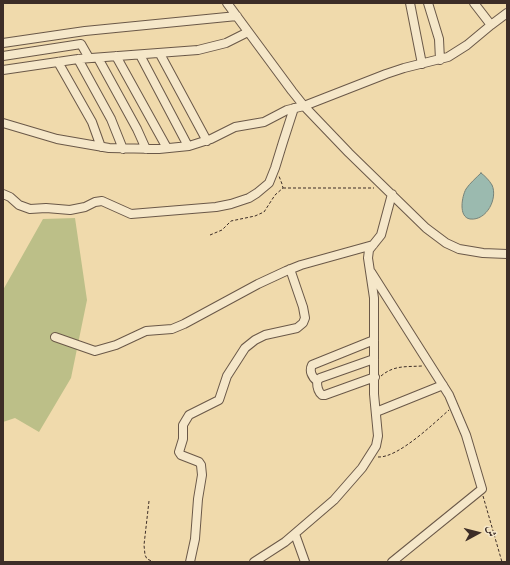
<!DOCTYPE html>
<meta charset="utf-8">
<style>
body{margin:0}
#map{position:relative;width:510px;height:565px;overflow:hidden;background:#f0daac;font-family:Vollkorn,Amiri,serif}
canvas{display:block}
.frame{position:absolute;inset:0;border:4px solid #3d2d27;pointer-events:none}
.north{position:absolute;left:458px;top:513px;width:40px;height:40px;-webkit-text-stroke:3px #f5e7c9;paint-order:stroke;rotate:83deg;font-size:11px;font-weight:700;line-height:16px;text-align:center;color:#3d2d27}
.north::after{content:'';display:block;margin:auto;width:14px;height:18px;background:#3d2d27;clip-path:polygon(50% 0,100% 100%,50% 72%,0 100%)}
</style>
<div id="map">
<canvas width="510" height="565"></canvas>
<div class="frame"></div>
<div class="north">ش</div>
</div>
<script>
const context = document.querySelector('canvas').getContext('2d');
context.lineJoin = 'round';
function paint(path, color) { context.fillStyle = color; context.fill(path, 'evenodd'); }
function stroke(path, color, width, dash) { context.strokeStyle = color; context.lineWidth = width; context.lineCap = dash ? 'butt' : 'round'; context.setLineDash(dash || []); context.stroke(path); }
paint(new Path2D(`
 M75,218L87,300L71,378L39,432L15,418L3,422V290L43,219Z`), '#bcbf88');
const water = new Path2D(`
 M481,173C485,176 489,180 492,185C498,198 487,221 470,219C458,217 462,196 466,189C470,183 476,178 481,173Z`);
paint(water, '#9bbaaf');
stroke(water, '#758279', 1);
const minor = new Path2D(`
 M227,3L292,91L304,106L349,153L426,228L446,243L459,249L483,253L507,254
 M410,3L422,64
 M428,3L439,39L440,60
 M491,25L507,13
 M3,43L85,31L237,16
 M160,54L207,141
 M140,55L188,146
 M3,56L81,44L89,58
 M116,56L167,148
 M98,58L137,129L146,149
 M78,59L111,119L123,149
 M58,62L92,122L101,147
 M3,70L78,59L198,50L226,43L248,32
 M3,123L57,139L109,148L159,149L189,146L211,139L235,127L264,122L287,110L304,106L386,74L404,68L448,57L467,45L491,25L474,3
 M3,194L10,197L19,205L30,209L46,208L70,210L85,207L95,202L102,201L131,214L216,207L231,204L249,198L257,193L269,183L275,168L283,142L294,108
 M371,272L449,395L466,435L482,489L392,562
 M55,337L95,351L116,345L146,331L172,329L184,324L258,284L286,271L301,265L373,245
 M374,359L320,378L317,381C317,386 318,392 322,395H325L375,377
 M317,381C312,377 309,371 312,365L374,340
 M376,412L443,385
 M295,534L305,562
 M190,562L195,539L198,499L202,475L201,465L199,462L181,455L179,452L183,439V425L189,415L219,400L227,376L245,348L255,340L265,335L297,328L303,323L305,318L303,307L290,269
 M254,562L285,542L334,500L362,468L376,446L378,436L374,394V298L368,258L369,250L381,235L392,194`);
stroke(minor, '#6a5848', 10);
stroke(new Path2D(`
 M283,188H374
 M210,235L222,230L231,221L255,216L264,212L275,195L283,188L282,184L279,176
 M381,376C394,365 406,367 422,366
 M378,457C398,458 433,424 449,410
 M483,496L502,562
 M149,501L144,545L145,555L147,559L154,562`), '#3d2d27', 1, [3, 2]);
stroke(minor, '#f5e7c9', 8);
</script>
